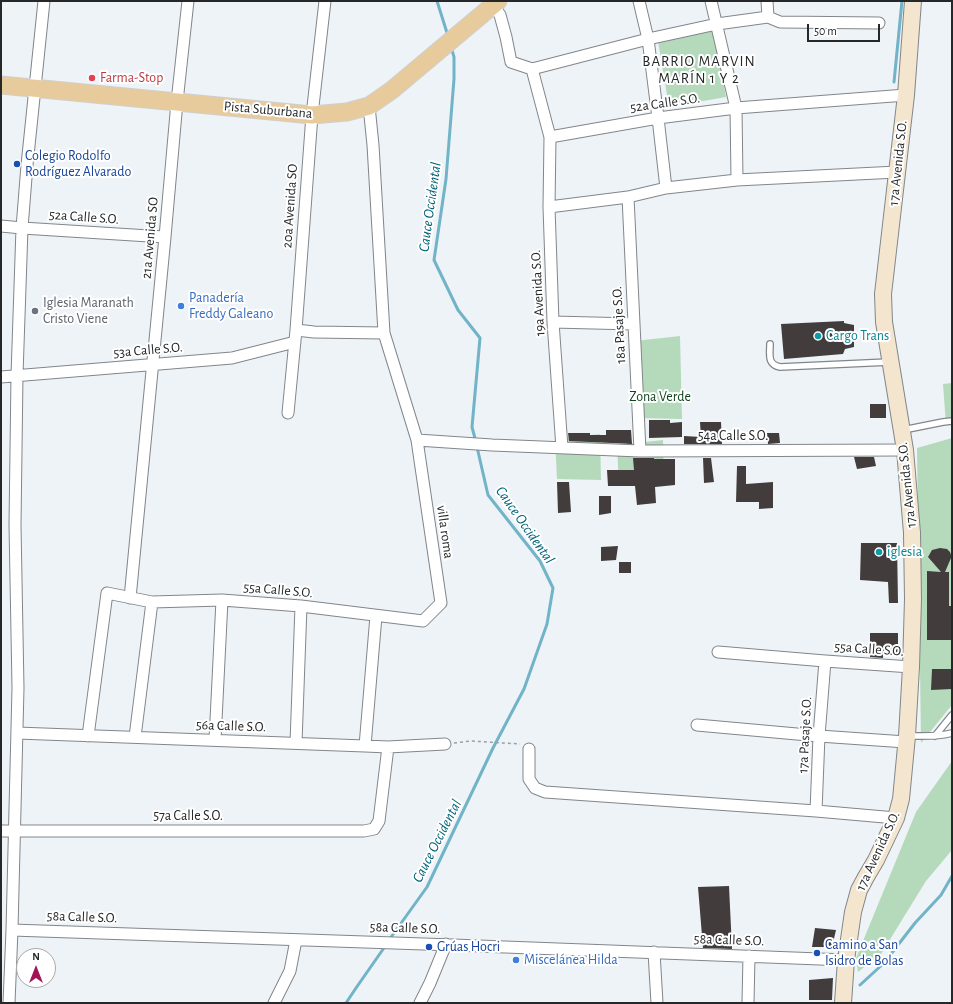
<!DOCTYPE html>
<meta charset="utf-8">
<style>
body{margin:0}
#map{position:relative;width:953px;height:1004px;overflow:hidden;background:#eef3f7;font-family:"Alegreya Sans",sans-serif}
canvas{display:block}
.frame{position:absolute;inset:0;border:2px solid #252728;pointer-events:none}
.north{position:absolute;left:16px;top:948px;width:40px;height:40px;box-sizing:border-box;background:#fff;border:1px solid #a8a9a9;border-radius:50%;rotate:0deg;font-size:11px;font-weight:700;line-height:16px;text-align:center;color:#252728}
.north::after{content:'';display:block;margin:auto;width:14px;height:18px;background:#a31457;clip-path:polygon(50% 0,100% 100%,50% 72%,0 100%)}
.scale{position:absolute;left:807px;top:24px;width:73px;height:18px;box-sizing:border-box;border:2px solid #252728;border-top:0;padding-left:5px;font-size:12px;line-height:14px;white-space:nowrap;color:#252728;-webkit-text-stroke:3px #fff;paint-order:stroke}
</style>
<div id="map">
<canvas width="953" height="1004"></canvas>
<div class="frame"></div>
<div class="north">N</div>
<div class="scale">50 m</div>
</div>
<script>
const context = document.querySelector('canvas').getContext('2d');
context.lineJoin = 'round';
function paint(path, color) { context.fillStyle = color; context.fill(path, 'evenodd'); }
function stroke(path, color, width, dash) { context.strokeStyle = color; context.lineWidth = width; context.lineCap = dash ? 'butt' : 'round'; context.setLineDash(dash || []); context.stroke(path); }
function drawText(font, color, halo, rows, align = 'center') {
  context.font = font + ' "Alegreya Sans",sans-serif'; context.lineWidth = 4; context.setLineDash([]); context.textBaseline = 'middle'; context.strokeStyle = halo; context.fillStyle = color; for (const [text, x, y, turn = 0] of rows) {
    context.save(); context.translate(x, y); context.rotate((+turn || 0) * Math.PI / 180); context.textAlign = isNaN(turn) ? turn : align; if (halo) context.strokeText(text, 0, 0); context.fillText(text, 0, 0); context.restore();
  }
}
paint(new Path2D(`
 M714,31L726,97L669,107L658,41Z
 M680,336L682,419L638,418L635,341Z
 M952,383V425H946L943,384Z
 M600,434L601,480L557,479L555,439Z
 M952,438V705L921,743L917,448Z
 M663,440L664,486L619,485L617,445Z
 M952,761V850L926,881L881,954L858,972L856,958L916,812Z`), '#b5dabb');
stroke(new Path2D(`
 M437,1L448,36
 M451,47L454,57V79L446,179L434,260L458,310L480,338L472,427L476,442
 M894,82L902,1
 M389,940L427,887L493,748L524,689L547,624L553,588L540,561L488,495L477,447
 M860,985L884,963L915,923L941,895L952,876
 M346,1003L356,988L386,945`), '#71b3c7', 3);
paint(new Path2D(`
 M844,321V323L854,325V347L845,349L843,354L784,359L781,324Z
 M870,404H886V418H870Z
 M649,420H670V423L682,422V437L649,438Z
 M700,422H721L722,444H684V436L701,437Z
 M606,430H631L632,444L569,441L568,433H590V435H606Z
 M767,433H779L780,443L768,444Z
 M854,457H874L876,466L857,469Z
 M633,458H654V459H675V485L655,487L656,503L637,505L635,486H608L607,470H634Z
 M703,458H711L714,482L704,483Z
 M737,466H746V484L773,482V508L759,509V502H736Z
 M557,482H569L571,512L558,513Z
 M599,496H611V513L599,515Z
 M861,543H897L898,603H889L888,582L860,580Z
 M618,546L616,560L601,561V547Z
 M940,548L947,549L950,552L951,555V558L945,572H949V606H952V640H927V571L941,572L928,557L932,550Z
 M619,562H631V573H619Z
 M870,633H898V654H883V658L870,657Z
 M932,669H952V689L931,690Z
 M729,886L732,949L703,948L698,887Z
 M815,928L836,930L832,947H812Z
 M833,978L832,1000H809V980Z`), '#423d3c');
const lane = new Path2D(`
 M770,344C770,355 767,364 780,367L889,362
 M903,430L943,422L952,421
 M909,736C923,736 938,737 952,733
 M935,736L952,715`);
const street = new Path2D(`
 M639,1L648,39L658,118L666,188
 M711,1L736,108L737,180
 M493,5L500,15L506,37L511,62L532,69L648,39L717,24L768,17L767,1
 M768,17L780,22L879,23
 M532,69L550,137L549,207L553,322L562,448
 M550,137L658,118L736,108L906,95
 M628,197L640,451
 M549,207L628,197L666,188L737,180L897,172
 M1,226L22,228L165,237
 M553,322L634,324
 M296,330L314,332L384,333L373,145L369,106
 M1,377L232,358L295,342
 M288,413L296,330L312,115L325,1
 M417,440L492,445L640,451L905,450
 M130,598L165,237L177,102L188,1
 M718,652L825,661L911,667
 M697,725L819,736L906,742
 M17,733L365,746L388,747L445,744
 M88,736L107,593L152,602L222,600L301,606L423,621L441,603L417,440L384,333
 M135,737L152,602
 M215,740L222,600
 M296,743L301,606
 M365,746L376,616
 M529,749V779L535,788L545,792L816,811L896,818
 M816,811L819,736L825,661
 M1,831H364L374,829L379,821L388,747
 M12,930L453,945L846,960
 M654,952L657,1003
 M9,1003L12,930L18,688L15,525L17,375L22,228L27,165L44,1
 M274,1003L290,971L296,940
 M420,1003L430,983L446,944
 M748,1003L749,956`);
const secondary = new Path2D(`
 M843,1003L846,960L853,912L859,890L866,877L876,860L896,818L901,799L907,736L911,667L913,599L912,533L905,450L884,322L883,294L906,95L913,1`);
const primary = new Path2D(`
 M1,85L312,115L347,112L369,106L392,90L498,1`);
stroke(lane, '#82868a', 8);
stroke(street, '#82868a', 13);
stroke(secondary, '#82868a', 18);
stroke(primary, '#cfcfd0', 19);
stroke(new Path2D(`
 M454,743L471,741L520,744`), '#9b9fa2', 1.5, [3, 3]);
stroke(lane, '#fff', 5.5);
stroke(street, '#fff', 11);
stroke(secondary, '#f3e5ce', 16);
stroke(primary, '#e8cb9c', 17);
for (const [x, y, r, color] of [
 [92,78,4,"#e0444e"],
 [17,164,4,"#1a4fb4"],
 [181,306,4,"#3f7fe0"],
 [35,311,4,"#6b7280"],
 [818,336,4,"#0f9aa8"],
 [879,552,4,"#0f9aa8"],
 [429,947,4,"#1a4fb4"],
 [817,953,4,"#1a4fb4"],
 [516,960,4,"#3f7fe0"]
]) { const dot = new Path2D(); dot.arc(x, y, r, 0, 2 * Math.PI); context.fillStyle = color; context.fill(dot); stroke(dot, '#fff', 1.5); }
drawText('14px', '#be3a42', '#fff', [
 ["Farma-Stop",100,78]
], 'left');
drawText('14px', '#252728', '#fff', [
 ["52a Calle S.O.",665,103,-8],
 ["Pista Suburbana",268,110,5],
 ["17a Avenida S.O.",898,163,-84],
 ["20a Avenida SO",290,206,-86],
 ["52a Calle S.O.",84,217,4],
 ["21a Avenida SO",150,238,-85],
 ["19a Avenida S.O.",538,293,-93],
 ["18a Pasaje S.O.",619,325,-93],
 ["53a Calle S.O.",148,350,-5],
 ["54a Calle S.O.",733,436],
 ["17a Avenida S.O.",907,485,-96],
 ["villa roma",445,532,82],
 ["55a Calle S.O.",278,590,5],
 ["55a Calle S.O.",869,649,4],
 ["56a Calle S.O.",231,726,2],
 ["17a Pasaje S.O.",805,735,-87],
 ["57a Calle S.O.",188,816],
 ["17a Avenida S.O.",878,851,-65],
 ["58a Calle S.O.",82,917,2],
 ["58a Calle S.O.",405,928,2],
 ["58a Calle S.O.",729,940,2]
]);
drawText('14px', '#164399', '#fff', [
 ["Colegio Rodolfo",25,156],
 ["Rodríguez Alvarado",25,172],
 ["Camino a San",825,945],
 ["Isidro de Bolas",825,961],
 ["Grúas Hocri",437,947]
], 'left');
drawText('14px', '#366cbe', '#fff', [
 ["Panadería",189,298],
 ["Freddy Galeano",189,314],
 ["Miscelánea Hilda",524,960]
], 'left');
drawText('14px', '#5b616d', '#fff', [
 ["Iglesia Maranath",43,303],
 ["Cristo Viene",43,319]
], 'left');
drawText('14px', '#0d838f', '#fff', [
 ["Cargo Trans",826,336],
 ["iglesia",887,552]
], 'left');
drawText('14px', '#0f441f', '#fff', [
 ["Zona Verde",660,397]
]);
context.letterSpacing = '1px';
drawText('15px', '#252728', '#fff', [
 ["BARRIO MARVIN",699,61],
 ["MARÍN 1 Y 2",699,78]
]);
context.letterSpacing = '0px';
drawText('italic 15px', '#006276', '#fff', [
 ["Cauce Occidental",430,207,-82],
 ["Cauce Occidental",525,525,55],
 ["Cauce Occidental",437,841,-63]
]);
</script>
